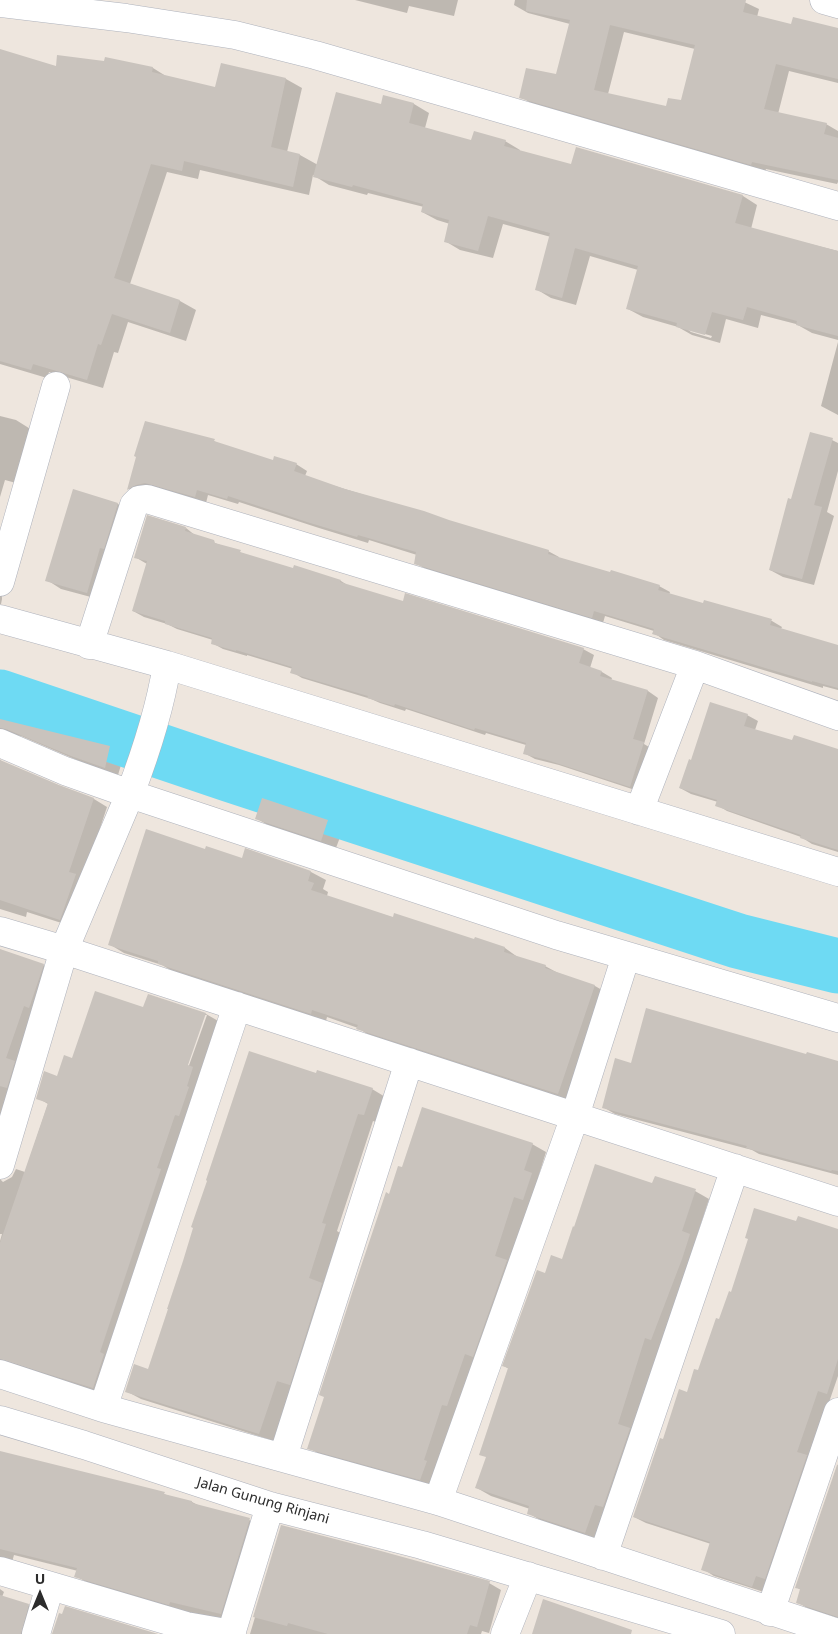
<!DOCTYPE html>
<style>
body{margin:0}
#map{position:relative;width:838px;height:1634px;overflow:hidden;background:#eee6de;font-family:"Noto Sans",sans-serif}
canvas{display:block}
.north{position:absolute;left:15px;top:1569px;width:50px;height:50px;-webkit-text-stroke:4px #fff;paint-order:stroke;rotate:0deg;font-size:14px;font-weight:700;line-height:20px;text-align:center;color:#2c2c2c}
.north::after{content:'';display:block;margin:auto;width:18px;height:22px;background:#2c2c2c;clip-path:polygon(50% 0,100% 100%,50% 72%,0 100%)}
</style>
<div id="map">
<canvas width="838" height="1634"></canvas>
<div class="north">U</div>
</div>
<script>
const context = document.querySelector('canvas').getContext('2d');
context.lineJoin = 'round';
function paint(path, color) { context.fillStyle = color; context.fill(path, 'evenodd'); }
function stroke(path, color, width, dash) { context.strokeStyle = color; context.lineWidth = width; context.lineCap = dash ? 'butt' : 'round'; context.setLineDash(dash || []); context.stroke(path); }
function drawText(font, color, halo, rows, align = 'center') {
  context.font = font + ' "Noto Sans",sans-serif'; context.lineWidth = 4; context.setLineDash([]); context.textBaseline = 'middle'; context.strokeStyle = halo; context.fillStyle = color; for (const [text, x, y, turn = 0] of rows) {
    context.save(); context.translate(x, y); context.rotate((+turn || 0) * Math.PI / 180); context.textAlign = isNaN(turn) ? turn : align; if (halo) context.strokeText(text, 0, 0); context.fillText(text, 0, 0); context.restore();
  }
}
paint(new Path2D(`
 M355,0H458L454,16L409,6L407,13Z
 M515,0H740L759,9L757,17L792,26L838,29V83L789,71L778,114L826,124L838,131V182L837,184L766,169L765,172L534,105L521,97L557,76L570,24L528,13L514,5ZM624,32L695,49L682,102L667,108L608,94Z
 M0,50L57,68L105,62L106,59L153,68L169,78L216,88L222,64L286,79L302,88L287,152L300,155L318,165L381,106L384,96L414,104L429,113L425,128L472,141H505L520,150V152L572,166L743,196L757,205L751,229L838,251V340L812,333L796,324L761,315L758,328L726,319L720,343L692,335L678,327L643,317L628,309L638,270L590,256L576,305L551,298L536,289L551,237L503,224L493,258L460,250L445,241L450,224L437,220L422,212L424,207L368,193L367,195L329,185L313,175L309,195L200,170L198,179L167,172L130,284L180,301L196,310L186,341L128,322L118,353L114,352L103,388L49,372L47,378L0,364ZM687,329L712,336L711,338L691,332Z
 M838,342V415L821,406Z
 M0,416L16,420L32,430L16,483L5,480L0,497Z
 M832,440L838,443V471L827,512L834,516L814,585L783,577L770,570L792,501Z
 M214,441L221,445L274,461L296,464L307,471L305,476L322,482L548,551L559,557V559L659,586L670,592L669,595L703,605L705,601L772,621L782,627L781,629L838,646V690L823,686V688L664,640L654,633V631L605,616L603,623L426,569L415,563L417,555L369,540L368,543L319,528L239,502L238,504L208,495L206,503L139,495L129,489L138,457Z
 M74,491L118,504L132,513L102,600L61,589L47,580Z
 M186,528L196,536L247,555L294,569L295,567L341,581L349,586L404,602L583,649L594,655L590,668L602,672L612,678L611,681L648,691L658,698L644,744L654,750L641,792L559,765L535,759L524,753L526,745L486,733L485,735L406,709L405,711L380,703L371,699L302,678L292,672L293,669L247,655V656L223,649L212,643L213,640L177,629L167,624L144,617L133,611L147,564L135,557Z
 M0,553L2,599L1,604H0Z
 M747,715L758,721L755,730L793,742L838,751V852L812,844L801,837L727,811L717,805L718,802L691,794L680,788L692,762Z
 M0,720L110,747L124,755L118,775L86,764L21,736L12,735L0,744Z
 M0,759L1,761L58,787L94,799L107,807L83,880L74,927L27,912L26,917L0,909Z
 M262,799L328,821L343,829L336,848L271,827L256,818Z
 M246,850L311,872L326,880L323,889L328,892L327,896L394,918L475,941V939L505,948L519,958L545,966L558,973L595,986L609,994L573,1102L372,1037L358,1028L327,1017L326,1021L174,972L162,965L124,953L109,944L205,851L242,860Z
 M0,950L43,965L58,973L0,1131Z
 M144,1008L206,1014L220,1022L108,1396L0,1361V1241L2,1234H0V1179L3,1182L12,1177L16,1169L25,1172L48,1104L38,1098L73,1060ZM204,1015H207L187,1071L185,1070Z
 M807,1055L838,1062V1175L759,1154L752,1150L615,1114L603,1107L632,1064Z
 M317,1075L372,1089L387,1098L378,1123L373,1121L337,1231L340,1233L323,1285L336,1292L274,1441L141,1399L126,1391L149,1370Z
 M532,1144L546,1152L538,1178L545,1182L537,1207L529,1204L435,1487L323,1456L309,1448L390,1195Z
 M653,1184L695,1191L709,1199L696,1239L704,1243L666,1347L660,1345L599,1540L542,1521L528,1513L530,1509L491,1496L477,1488L487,1458L509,1369L504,1366L546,1274Z
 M797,1223L838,1230V1376L764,1592L714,1576L703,1569L711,1544L646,1523L634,1517L663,1441L699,1372L732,1293Z
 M0,1453L164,1494L169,1496L192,1502L202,1507L249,1520L262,1527L232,1622L203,1617L88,1583L76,1576L78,1571L14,1555L12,1562L0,1569Z
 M838,1464V1618L809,1609L797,1602L801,1590L796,1587Z
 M282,1526L489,1583L501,1590L489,1633L482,1631L481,1634H250Z
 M0,1589L4,1592L2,1597L28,1605L40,1612L34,1634H0Z`), '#0003');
stroke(new Path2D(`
 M0,697L231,775L738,941L838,966`), '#6edaf3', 55);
paint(new Path2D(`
 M527,0H746L743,12L791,24L793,17L838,28V79L776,64L764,109L827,123L824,134L838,138V180L752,162L751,165L519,98L526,68L556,74L570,20L526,11ZM610,25L695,45L681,100L668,98L666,106L594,90Z
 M0,49L56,66L57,55L104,61L105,57L153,67L152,72L215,87L221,63L286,78L271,147L300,154L293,187L184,161L182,171L151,164L114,278L180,300L170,333L112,314L101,345L98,344L87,380L33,364L31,370L0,361Z
 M336,92L381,104L383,95L414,103L409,123L471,140L474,131L506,140L504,146L571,164L576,147L743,195L735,223L838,251V336L796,325L797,321L747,307L743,320L712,312L705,335L676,327L677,323L626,309L638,266L575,248L562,298L535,290L550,233L488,216L478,251L444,242L449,220L421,212L423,204L353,185L352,187L313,177Z
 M145,421L215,439L214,441L273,460L274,456L297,463L294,471L345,489L424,511L449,520L549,550L548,554L610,572L611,570L660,585L658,590L703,603L704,600L772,619L770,625L838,645V688L812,681V682L652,634L654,629L594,611L592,618L414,564L416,552L358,535L357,537L307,522L228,496L227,499L197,490L195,497L145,483L136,485L127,490L136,457L134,456Z
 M810,432L833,438L814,505L822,507L802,579L769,570L788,498L791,499Z
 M73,489L118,503L104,549L100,548L87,593L45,581Z
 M147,515L186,527L185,531L214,540L215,543L241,550L240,552L293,568L294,565L341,580L340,582L403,601L405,593L584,648L579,663L602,671L600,676L648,690L633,739L644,742L630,787L547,760L523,754L526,743L475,728L474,730L395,704L394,706L367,698L368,696L290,673L292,667L236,650V651L211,644L212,638L165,624V621L132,611L147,561L134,558Z
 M710,702L748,714L744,726L792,740L794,735L838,749V850L800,838L801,835L715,806L717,800L679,788L689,759L691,760Z
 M0,719L110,746L105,768L71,756L6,729L0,728Z
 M0,760L59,785L94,798L69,872L76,874L60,920L0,900Z
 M262,798L328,820L321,841L255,819Z
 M146,829L205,849L206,846L242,858L245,848L311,871L308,881L314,883L311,890L393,917L394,913L474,939L475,937L505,947L504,952L546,965L545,968L595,985L558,1094L356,1029L358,1025L312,1010L311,1014L158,964V961L108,945Z
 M0,949L44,964L29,1008L24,1006L6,1058L15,1061L7,1088L0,1086Z
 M95,991L143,1007L148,994L206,1013L188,1065L193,1067L187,1086L189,1087L179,1116L175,1115L157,1168L161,1169L100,1352L104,1354L93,1388L0,1359V1243L48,1103L36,1099L44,1071L57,1076L64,1055L72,1058Z
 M646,1008L806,1054L807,1052L838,1061V1171L832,1170L831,1171L746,1148L747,1146L602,1108L615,1058L631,1063Z
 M249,1051L316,1073L317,1070L373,1088L364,1115L358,1114L322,1223L326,1224L309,1278L322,1283L290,1385L277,1381L259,1434L125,1392L134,1364L148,1369L168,1309H167L183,1261L193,1228L191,1227L207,1181L206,1180Z
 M422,1107L533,1143L524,1170L532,1173L523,1200L514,1197L495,1256L507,1260L473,1357L465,1354L447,1406L442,1405L424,1460L427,1461L420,1480L307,1449L324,1397L319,1395L352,1293L386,1192L389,1194L398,1166L402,1167Z
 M595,1164L652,1183L655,1176L696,1189L682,1231L690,1234L682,1259L651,1340L645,1338L618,1424L630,1428L603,1507L595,1505L585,1533L527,1514L529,1506L475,1488L486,1457L479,1455L508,1368L502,1366L537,1270L545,1273L551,1255L562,1259L573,1226L574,1227Z
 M754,1208L796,1221L798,1216L838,1229V1359L827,1394L818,1391L797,1452L807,1455L765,1579L756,1576L752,1587L701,1570L710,1542L633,1517L660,1438L663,1439L679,1389L687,1392L694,1369L698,1370L716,1318L719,1319L729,1291L731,1292L748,1239L745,1238Z
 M0,1451L137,1485L165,1492L164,1494L192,1501V1503L250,1518L221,1614L170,1602L169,1605L74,1577L77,1568L0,1549Z
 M837,1465H838V1617L796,1603L800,1589L795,1588Z
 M281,1525L381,1551L490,1581L477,1627L470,1625L467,1634H328L288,1623L287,1626L253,1617Z
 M0,1595L29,1604L21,1634H0Z
 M543,1599L632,1630L631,1634H532Z
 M65,1606L158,1634H52L59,1613L62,1614Z`), '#c9c3bd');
const minor = new Path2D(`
 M0,582L56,386
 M0,619L167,665L838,872
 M89,645L134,505L139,500L147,499L695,665L838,716
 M167,665C160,709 146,752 130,794L556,935L838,1018
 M0,743L65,771L130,794L64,950L0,1165
 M639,811L695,665
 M0,931L64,950L838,1202
 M0,1374L103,1408L438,1501L838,1633
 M103,1408L237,1006
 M0,1420L84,1445L270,1506L422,1545L721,1634
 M283,1457L409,1062
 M438,1501L575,1116L626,956
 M603,1556L735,1168
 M0,1571L186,1626L232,1634
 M770,1612L838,1412
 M36,1634L50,1586
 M231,1634L270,1506
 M505,1634L528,1576`);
const tertiary = new Path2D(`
 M824,0L838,4
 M0,3L126,18L235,35L315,55L838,206`);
stroke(minor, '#aeb2bc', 29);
stroke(tertiary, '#aeb2bc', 29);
stroke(minor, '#fff', 28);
stroke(tertiary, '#fff', 28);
drawText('14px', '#2c2c2c', '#fff', [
 ["Jalan Gunung Rinjani",263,1501,16]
]);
</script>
